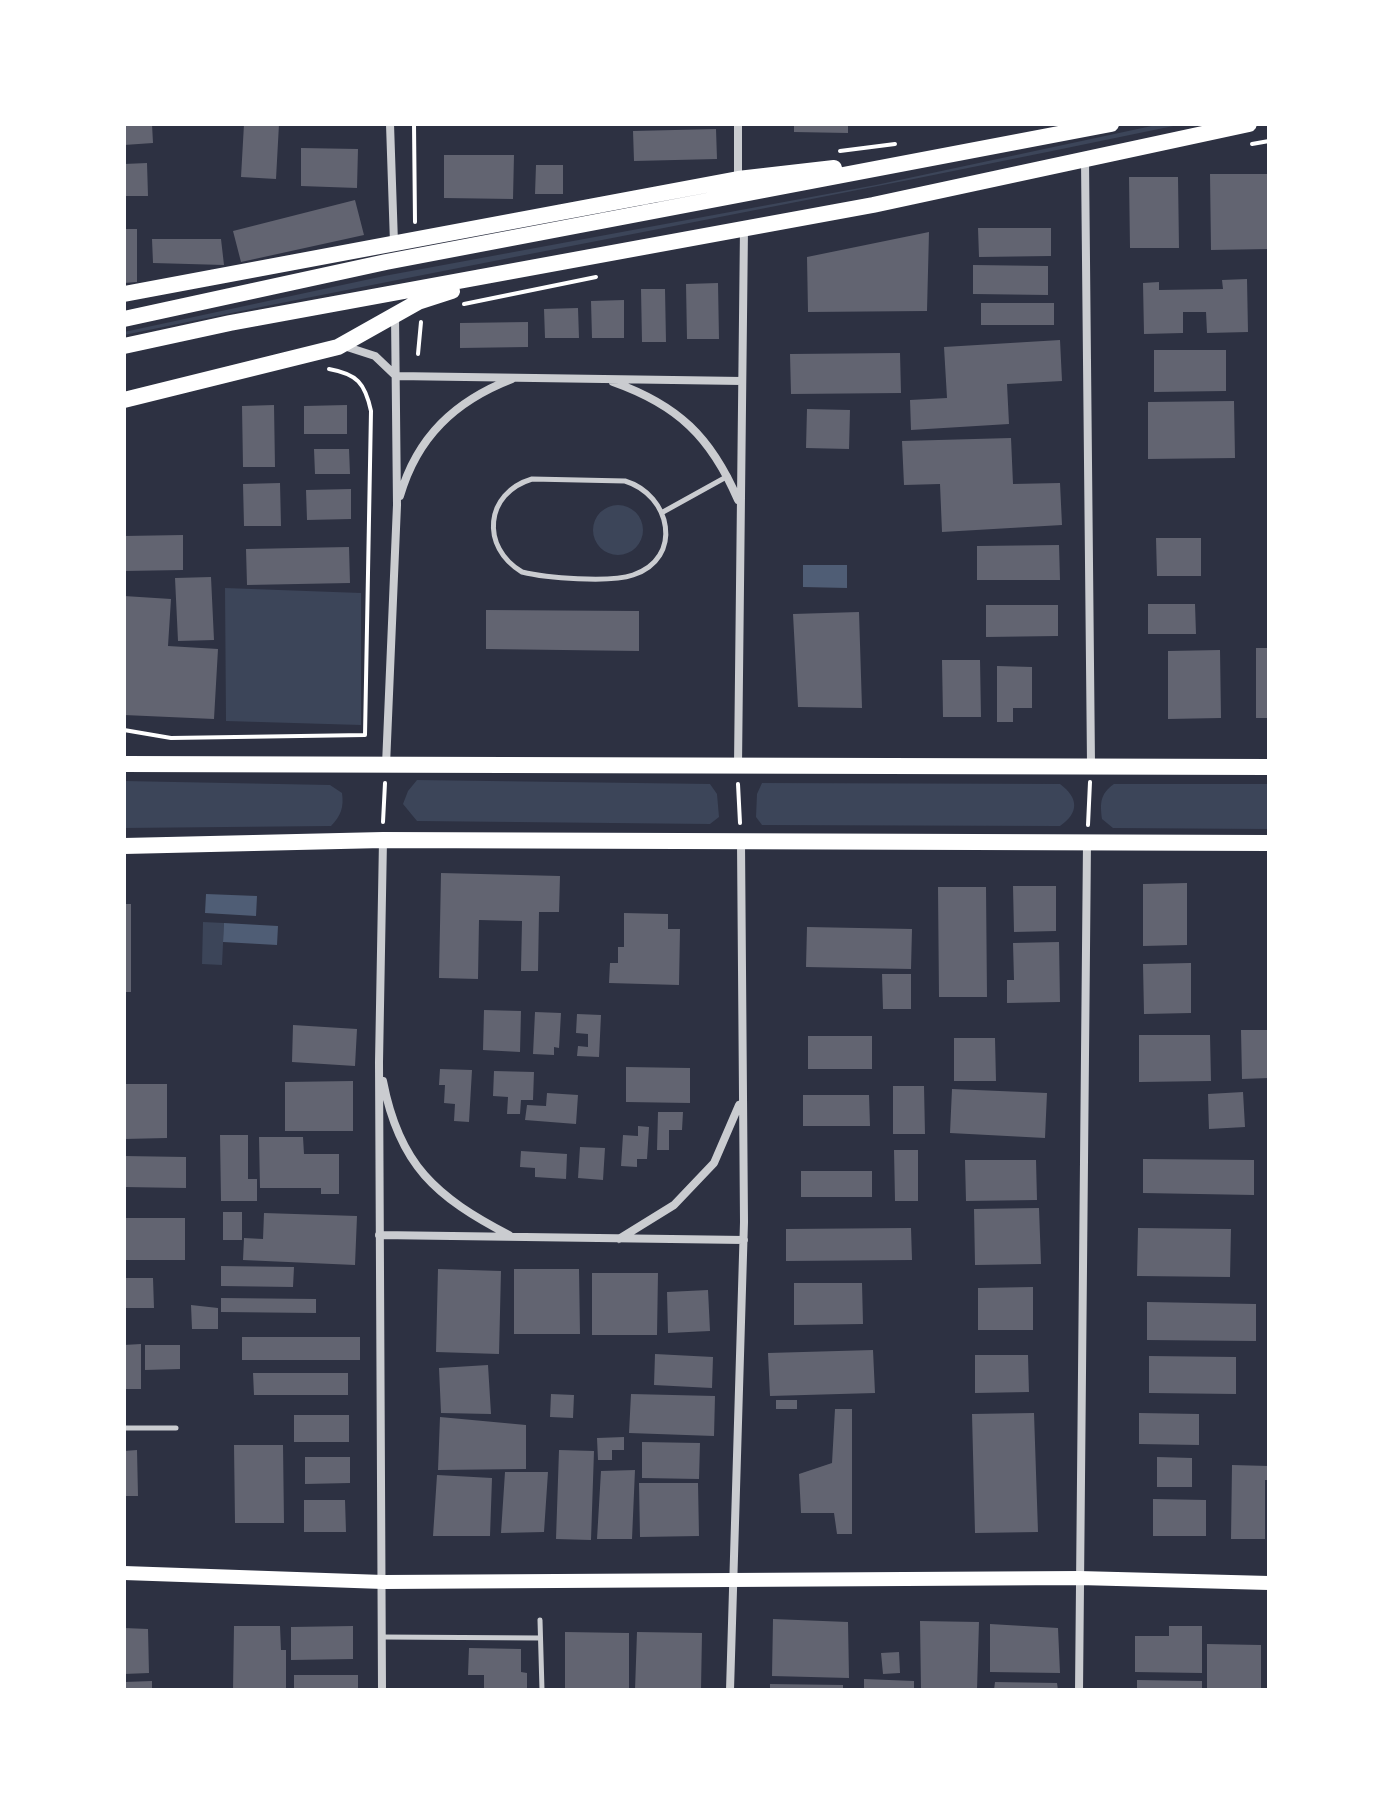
<!DOCTYPE html>
<style>
body{margin:0}
#map{position:relative;width:1393px;height:1814px;overflow:hidden;background:#2d3142;font-family:"Golos Text",sans-serif}
canvas{display:block}
.frame{position:absolute;inset:0;border:126px solid #fff;pointer-events:none}
</style>
<div id="map">
<canvas width="1393" height="1814"></canvas>
<div class="frame"></div>
</div>
<script>
const context = document.querySelector('canvas').getContext('2d');
context.lineJoin = 'round';
function paint(path, color) { context.fillStyle = color; context.fill(path, 'evenodd'); }
function stroke(path, color, width, dash) { context.strokeStyle = color; context.lineWidth = width; context.lineCap = dash ? 'butt' : 'round'; context.setLineDash(dash || []); context.stroke(path); }
paint(new Path2D(`
 M1161,124H1183C831,198 476,262 124,335V332L384,276L876,185Z
 M593 530a25 25 0 1 1 50 0a25 25 0 1 1-50 0Z
 M225,588L361,593V725L226,721Z
 M417,780L710,784L717,794L719,817L710,824L417,821L403,804L408,791Z
 M124,781L330,785L342,793C344,807 341,816 331,826L124,828Z
 M762,783L1060,784C1079,798 1079,813 1060,826L762,825L756,817L757,794Z
 M1114,784H1269V829L1113,828L1102,819C1100,803 1100,794 1114,784Z
 M203,922L224,923L222,965L202,964Z`), '#3c4559');
paint(new Path2D(`
 M803,565H847V588L803,587Z
 M206,894L257,896L256,916L205,913Z
 M224,923L278,926L277,945L223,942Z`), '#4f5d75');
paint(new Path2D(`
 M124,124H152L153,143L124,145Z
 M244,124H279L276,179L241,177Z
 M794,124H848V133L794,132Z
 M716,129L717,159L634,161L633,131Z
 M301,148L358,149L357,188L301,186Z
 M444,155H514L513,199L444,198Z
 M147,163L148,196H124V164Z
 M536,165H563V194H535Z
 M1210,174H1269V249L1211,250Z
 M1129,177H1178L1179,248H1130Z
 M355,200L364,235L241,262L233,231Z
 M978,228H1051V256L979,257Z
 M124,229H137V282L124,283Z
 M929,232L927,311L808,312L807,257Z
 M152,239H221L224,265L153,263Z
 M973,265L1048,266V295L973,294Z
 M1247,279L1248,332L1207,333L1206,312H1183V333L1144,334L1143,283L1159,282V290L1223,289L1222,280Z
 M718,283L719,339H687L686,284Z
 M641,289H665L666,342H642Z
 M624,300V338H592L591,301Z
 M981,303H1054V325H981Z
 M578,308L579,338H545L544,309Z
 M528,322V347L460,348V323Z
 M1060,340L1062,381L1007,384L1009,424L911,430L910,400L947,398L944,347Z
 M1154,350H1226V391L1154,392Z
 M900,353L901,393L791,394L790,354Z
 M1234,401L1235,458L1148,459V402Z
 M274,405L275,467H243L242,406Z
 M347,405V434H304V406Z
 M807,409L850,410L849,449L806,448Z
 M1011,438L1013,484L1060,483L1062,525L942,532L940,484L904,485L902,441Z
 M314,449H349L350,474H315Z
 M280,483L281,526H244L243,484Z
 M351,489V519L307,520L306,490Z
 M183,535V570L124,571V536Z
 M1156,538H1201V576H1157Z
 M1059,545L1060,580H977V546Z
 M349,547L350,583L247,585L246,549Z
 M211,577L214,640L178,641L175,578Z
 M124,596L171,599L168,646L218,649L214,719L124,715Z
 M1148,604H1195L1196,634H1148Z
 M986,605H1058V636L986,637Z
 M486,610L639,611V651L486,649Z
 M859,612L862,708L798,707L793,614Z
 M1256,648H1269V718H1256Z
 M1220,650L1221,718L1168,719V651Z
 M942,660H980L981,717H943Z
 M997,666L1032,667V708H1013V722H997Z
 M441,873L560,876L559,912H539L538,971H521L522,921L479,920L478,979L439,978Z
 M1187,883V945L1143,946V884Z
 M1013,886H1056V931L1014,932Z
 M938,887H986L987,997H939Z
 M124,904H131V992H124Z
 M624,913L668,914V929H680L679,985L609,983L610,963H618V947H624Z
 M807,927L912,929L911,969L806,967Z
 M1059,942L1060,1002L1007,1003V980H1014L1013,943Z
 M1191,963V1013L1144,1014L1143,964Z
 M882,974H911V1009H883Z
 M484,1010L521,1011L520,1052L483,1050Z
 M535,1012L561,1013L559,1048L554,1047V1055L533,1054Z
 M577,1014L601,1015L599,1057L577,1056L578,1046L588,1047V1034L576,1033Z
 M293,1025L357,1029L355,1066L292,1062Z
 M1241,1030H1269V1078L1242,1079Z
 M1139,1035H1210L1211,1081L1139,1082Z
 M808,1036H872V1069H808Z
 M954,1038H995L996,1081H954Z
 M626,1067L690,1068V1103L626,1102Z
 M440,1069L472,1070L469,1122L454,1121L455,1104L444,1103L445,1085H439Z
 M494,1071L534,1072L533,1100H521L520,1114H507L508,1097L493,1096Z
 M353,1081V1131H285V1082Z
 M124,1084H167V1138L124,1139Z
 M893,1086H924L925,1134H893Z
 M952,1089L1047,1093L1045,1138L950,1133Z
 M1243,1092L1245,1127L1209,1129L1208,1094Z
 M547,1093L578,1095L576,1124L525,1120L527,1105L546,1106Z
 M803,1095H869L870,1126H803Z
 M658,1112H683L682,1130H669V1150H657Z
 M638,1126L649,1127L647,1159H637V1167L621,1166L623,1135L638,1136Z
 M220,1135H248V1179H257V1201H221Z
 M259,1137H303L304,1154H339V1194H321V1188H260Z
 M580,1147L605,1148L603,1180L578,1178Z
 M894,1150H918V1201H895Z
 M521,1151L567,1154L566,1179L535,1177V1168L520,1167Z
 M124,1156L186,1157V1188L124,1187Z
 M1143,1159L1254,1160V1195L1143,1193Z
 M965,1160H1036L1037,1200L966,1201Z
 M801,1171H872V1197H801Z
 M1039,1208L1041,1264L975,1265L974,1209Z
 M223,1212H242V1240H223Z
 M264,1213L357,1216L355,1265L243,1260L244,1238L263,1239Z
 M124,1218H185V1260H124Z
 M911,1228L912,1260L786,1261V1229Z
 M1138,1228L1231,1229L1230,1277L1137,1276Z
 M221,1266L294,1267L293,1287L221,1286Z
 M438,1269L501,1271L499,1354L436,1352Z
 M514,1269H579L580,1334H514Z
 M592,1273H658L657,1335H592Z
 M124,1278H153L154,1308H124Z
 M794,1283H862L863,1324L794,1325Z
 M1033,1287V1330H978V1288Z
 M708,1290L710,1331L668,1333L667,1292Z
 M221,1298L316,1299V1313L221,1312Z
 M1147,1302L1256,1304V1341L1147,1340Z
 M191,1305L218,1308V1329H192Z
 M242,1337H360V1360H242Z
 M141,1344V1389H124V1345Z
 M145,1345H180V1369L145,1370Z
 M873,1350L875,1393L770,1396L768,1353Z
 M655,1354L713,1357L712,1388L654,1385Z
 M975,1355H1028L1029,1392L975,1393Z
 M1149,1356L1236,1357V1394L1149,1393Z
 M488,1365L491,1414L441,1413L439,1368Z
 M253,1373H348V1395H254Z
 M551,1394L574,1395L573,1418L550,1417Z
 M631,1394L715,1396L714,1436L629,1433Z
 M776,1400H797V1409H776Z
 M835,1409H852V1534H837L834,1513H801L799,1474L832,1463Z
 M1034,1413L1038,1532L975,1533L972,1414Z
 M1139,1413L1199,1414V1445L1139,1444Z
 M294,1415H349V1442H294Z
 M440,1417L526,1425V1469L438,1470Z
 M624,1437V1450H612V1460H598L597,1438Z
 M642,1442L700,1443L699,1479L642,1478Z
 M234,1445H283L284,1523H235Z
 M137,1450L138,1496H124V1451Z
 M559,1450L594,1451L591,1540L556,1539Z
 M305,1457H350V1483L305,1484Z
 M1157,1457L1192,1458V1487H1157Z
 M1232,1465L1269,1466V1480H1265V1539H1231Z
 M635,1470L632,1539H597L601,1471Z
 M505,1472H548L544,1532L501,1533Z
 M437,1475L492,1478L490,1536H433Z
 M639,1483H698L699,1536L640,1537Z
 M1153,1499L1206,1500V1536H1153Z
 M304,1500H345L346,1532H304Z
 M773,1619L848,1622L849,1678L772,1676Z
 M920,1621L979,1622L977,1690H921Z
 M990,1624L1058,1628L1060,1673L990,1672Z
 M234,1626H280L281,1650H286V1690H233Z
 M353,1626V1659L291,1660V1627Z
 M1169,1626H1202V1673L1135,1672V1636H1169Z
 M124,1628L148,1629L149,1673L124,1674Z
 M565,1632L629,1633V1690H565Z
 M637,1632L702,1633L701,1690H635Z
 M1207,1644L1261,1645V1690H1207Z
 M469,1648L521,1649V1672L527,1673V1690H484V1675H468Z
 M899,1652L900,1673L883,1674L881,1653Z
 M294,1675H358V1690H294Z
 M864,1679L914,1681V1690H864Z
 M1137,1680L1202,1681V1690H1137Z
 M152,1681V1690H124V1682Z
 M995,1682L1057,1683L1058,1690H994Z
 M770,1684L843,1685V1690H770Z`), '#626471');
stroke(new Path2D(`
 M414,124L415,222
 M1252,144L1269,141
 M840,151L895,144
 M464,304L596,277
 M418,354L421,322
 M124,730L171,738L365,735L371,411C365,383 357,374 329,369
 M738,784L740,823
 M383,822L385,783
 M1088,825L1090,782`), '#fff', 4);
stroke(new Path2D(`
 M532,479L625,481C671,495 684,558 633,575C610,583 546,578 522,572C480,547 485,493 532,479Z
 M663,512L728,476
 M124,1428H176
 M540,1620L542,1690
 M383,1637L540,1638`), '#caccd0', 5);
stroke(new Path2D(`
 M390,124L394,243
 M738,124V178
 M1085,160L1091,764
 M344,346L375,356L396,376L742,381
 M613,382C678,405 711,437 738,500
 M400,496C417,437 455,401 512,379
 M386,765L397,505L395,315
 M738,765L744,228
 M383,1081C399,1165 436,1197 509,1235
 M379,1235L744,1240
 M619,1239L674,1205L714,1163L739,1105
 M382,1690L379,1062L383,840
 M730,1690L744,1222L741,843
 M1079,1690L1087,843`), '#caccd0', 8);
stroke(new Path2D(`
 M124,1573L383,1582L1079,1578L1269,1583`), '#fff', 14);
stroke(new Path2D(`
 M124,294L738,179L834,168
 M124,319L386,262L1111,124
 M124,346L230,323L873,205L1249,124
 M124,400L338,347L418,302L452,291`), '#fff', 16);
stroke(new Path2D(`
 M124,764L1269,767
 M124,846L383,840L1269,843`), '#fff', 16);
</script>
